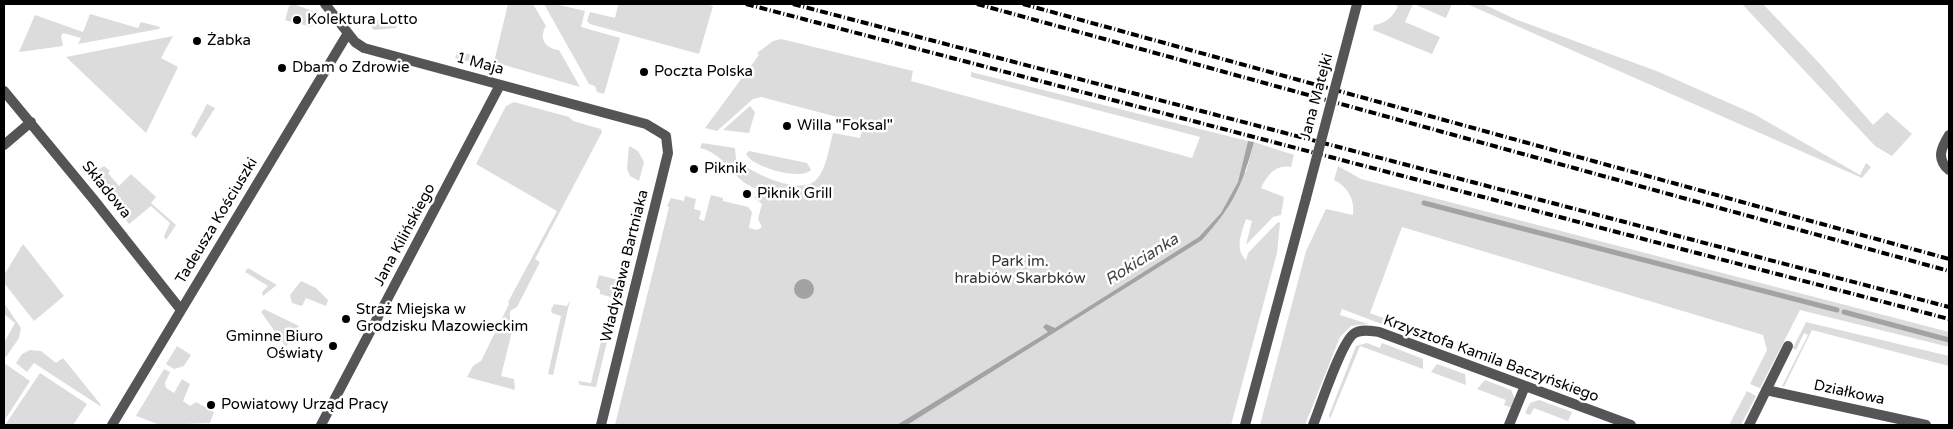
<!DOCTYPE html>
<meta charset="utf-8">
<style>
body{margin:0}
#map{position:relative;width:1953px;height:429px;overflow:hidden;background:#fff;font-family:"Varela Round",sans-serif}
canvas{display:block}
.frame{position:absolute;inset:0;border:5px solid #000;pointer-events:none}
</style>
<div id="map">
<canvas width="1953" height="429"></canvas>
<div class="frame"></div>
</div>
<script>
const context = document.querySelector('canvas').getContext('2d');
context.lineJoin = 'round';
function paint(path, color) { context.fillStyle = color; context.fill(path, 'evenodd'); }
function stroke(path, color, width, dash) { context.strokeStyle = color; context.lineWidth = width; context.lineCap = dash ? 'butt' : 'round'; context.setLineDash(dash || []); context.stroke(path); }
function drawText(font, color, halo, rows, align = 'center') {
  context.font = font + ' "Varela Round",sans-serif'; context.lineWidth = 5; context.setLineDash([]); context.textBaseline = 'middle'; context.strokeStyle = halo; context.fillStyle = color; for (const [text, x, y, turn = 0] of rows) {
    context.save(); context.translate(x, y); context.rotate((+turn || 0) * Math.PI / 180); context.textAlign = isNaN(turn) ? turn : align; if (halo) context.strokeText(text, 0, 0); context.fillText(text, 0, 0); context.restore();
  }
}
paint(new Path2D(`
 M293,4L313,11L321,18L310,27L301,24L302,18L293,16L291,22L285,20L289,6Z
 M508,4H533L546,26C538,38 546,49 559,50L580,87L494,62Z
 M544,4H555L585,11L581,27L620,38L604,94L597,92L595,86L589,84Z
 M614,4H704L713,6L699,54L590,24L587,21L590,12L615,18L618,5Z
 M1391,4H1413L1405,22L1440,37L1432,54L1373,30L1374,25C1385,24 1394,16 1398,6Z
 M1414,4H1452L1446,18Z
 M1467,4H1483L1515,19L1659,72L1754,114L1860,175L1866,163L1871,167L1862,178Z
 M1742,4H1763L1820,64L1873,125L1887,112L1912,134L1892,156L1875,146Z
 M90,14L138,28L141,22L160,27L159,29L78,44L81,38L63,33L61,36L63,46L19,52L35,15L83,32Z
 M366,17L397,25L396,28L374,30L364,18Z
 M173,36L161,58L178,67L146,133L66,57Z
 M781,39L913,71L911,81L1192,158L1200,137L971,77V72L1248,141L1241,171L1246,172L1254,142L1294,155L1291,167C1276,164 1267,175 1261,188L1284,197L1281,215L1273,217L1246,245L1252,221L1246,219C1242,232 1234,249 1246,260L1248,253L1278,222L1280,223L1277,253L1231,425H615L669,207L667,206L671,198L684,201L685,196L696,199L694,209L701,211L699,219L704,221L711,195L723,198V201L748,207L752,212L749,228L757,230L762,227L758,219L762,204L755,198L758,189C732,182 727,154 700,148L702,143L735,148L736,159C749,172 794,193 812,183C826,175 829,147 833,133L860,138L864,124L761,97L753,99L717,131L705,128L759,55L757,53L773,41Z
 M458,51L476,56L486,66L455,58Z
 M514,102L569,117L573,121L601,129L602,132L535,259L540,262L517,307L510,311V320L514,323L501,376L514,379L515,390L467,377L473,366L481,361L509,304L508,302L557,211L476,164L506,106Z
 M207,104L215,108L196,138L191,134Z
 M750,106L755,112L749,133L723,130Z
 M629,146L638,151L644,162L639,181L630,176L627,169Z
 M749,151L807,163L811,170C801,181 752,167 746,154Z
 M104,166L110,171L108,173L119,186L131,174L156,197L151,203L176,225L166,240L164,236L170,223L151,206L129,224L90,175Z
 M1338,166L1361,179L1949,332V347L1800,310L1760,388L1750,384L1767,350L1763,335L1402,227L1370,313L1402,325L1400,331L1342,309L1340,315L1368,324L1351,326L1340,337L1305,425H1260L1306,251L1326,209L1353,215C1355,199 1348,187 1334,180Z
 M23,244L64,296L34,321L4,283V275Z
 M248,268L277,285L263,296L262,292L268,286L245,272Z
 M599,275L622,281L618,299L600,294V290L596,287Z
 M301,281L316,288L328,300L326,306L306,298L302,306L292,303L290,295Z
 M570,300L553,375L548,374L561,316L552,313L551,310L554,304L567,306Z
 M4,303L21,328L19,338L6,357L4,356V343L15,323L4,314Z
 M610,304L616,305L596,387L580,385L578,381L591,383Z
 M264,309L299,326L286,347L261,312Z
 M1806,322L1949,356V366L1812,330L1784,387L1782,386L1808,335L1804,333L1796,350L1793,348Z
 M1367,343L1380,348L1382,343L1423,359V369L1360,346L1330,419L1329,415L1356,346Z
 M177,346L191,355L184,366L174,369L166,364Z
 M30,350L41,351L56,363L63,358L101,405L100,406L34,363L27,372L16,363L22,354Z
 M4,363L30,381L4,421Z
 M1437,364L1465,374L1466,385L1431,372Z
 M164,369L170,372L165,383L166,388L174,393L182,379L190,384L183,401L190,406L196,402L214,412L210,423L160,425L136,416Z
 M40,373L87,404L73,425H5Z
 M1485,380L1511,390L1515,399L1512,408L1504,405L1506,400L1477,389Z
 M1747,391L1756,396L1741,425H1729Z
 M1539,400L1572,412L1568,421L1534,408L1530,415L1525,413L1530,403Z`), '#dcdcdc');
paint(new Path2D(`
 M1248,141L1254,142C1242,186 1233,206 1202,240L907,425H897L1048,332L1043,327L1046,324L1055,328L1199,237L1221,213L1238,182Z
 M794 289a10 10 0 1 1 20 0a10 10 0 1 1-20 0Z`), '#a3a3a3');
stroke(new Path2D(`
 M1424,203L1837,310
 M1844,312L1949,340`), '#a3a3a3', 5);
stroke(new Path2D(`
 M325,4L355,42L364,48L646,124L666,136L668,153L601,425
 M4,91L94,200L181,310
 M1949,135C1941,148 1936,159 1949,170
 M4,145L31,122
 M1766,390L1926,425
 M112,425L348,33
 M321,425L500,85
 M1313,425C1320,408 1342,339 1355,333C1362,329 1371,331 1379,332L1631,425
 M1509,425L1525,386
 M1749,425L1788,346`), '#555', 10);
stroke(new Path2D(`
 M1245,425L1306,198`), '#555', 10);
stroke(new Path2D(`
 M746,4L1949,319
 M793,4L1949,307
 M977,4L1949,271
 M1023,4L1949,259`), '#000', 4, [8, 2.5, 1, 2.5]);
stroke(new Path2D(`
 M1306,198L1357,4`), '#555', 10);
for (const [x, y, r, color] of [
 [297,20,5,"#000"],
 [197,41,5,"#000"],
 [282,68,5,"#000"],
 [644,72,5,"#000"],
 [787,126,5,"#000"],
 [694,169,5,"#000"],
 [747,194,5,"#000"],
 [346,319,5,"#000"],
 [333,346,5,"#000"],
 [211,405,5,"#000"]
]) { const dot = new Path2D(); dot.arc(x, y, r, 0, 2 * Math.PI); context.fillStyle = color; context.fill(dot); stroke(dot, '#fff', 2); }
drawText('15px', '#000', '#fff', [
 ["Kolektura Lotto",307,20],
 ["Żabka",207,41],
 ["Dbam o Zdrowie",292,68],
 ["Poczta Polska",654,72],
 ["Willa \"Foksal\"",797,126],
 ["Piknik",704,169],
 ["Piknik Grill",757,194],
 ["Straż Miejska w",356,310],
 ["Grodzisku Mazowieckim",356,327],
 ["Gminne Biuro",323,337,"right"],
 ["Oświaty",323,354,"right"],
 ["Powiatowy Urząd Pracy",221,405]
], 'left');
drawText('15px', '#000', '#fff', [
 ["1 Maja",480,64,15],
 ["Jana Matejki",1317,97,-75],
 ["Składowa",106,190,51],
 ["Tadeusza Kościuszki",217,221,-59],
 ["Jana Kilińskiego",405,235,-62],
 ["Władysława Bartniaka",625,266,-76],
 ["Krzysztofa Kamila Baczyńskiego",1491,359,20],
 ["Działkowa",1849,393,12]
]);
drawText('15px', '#333', '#fff', [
 ["Park im.",1020,262],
 ["hrabiów Skarbków",1020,279]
]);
drawText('italic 16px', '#444', '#fff', [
 ["Rokicianka",1142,260,-32]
]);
</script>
